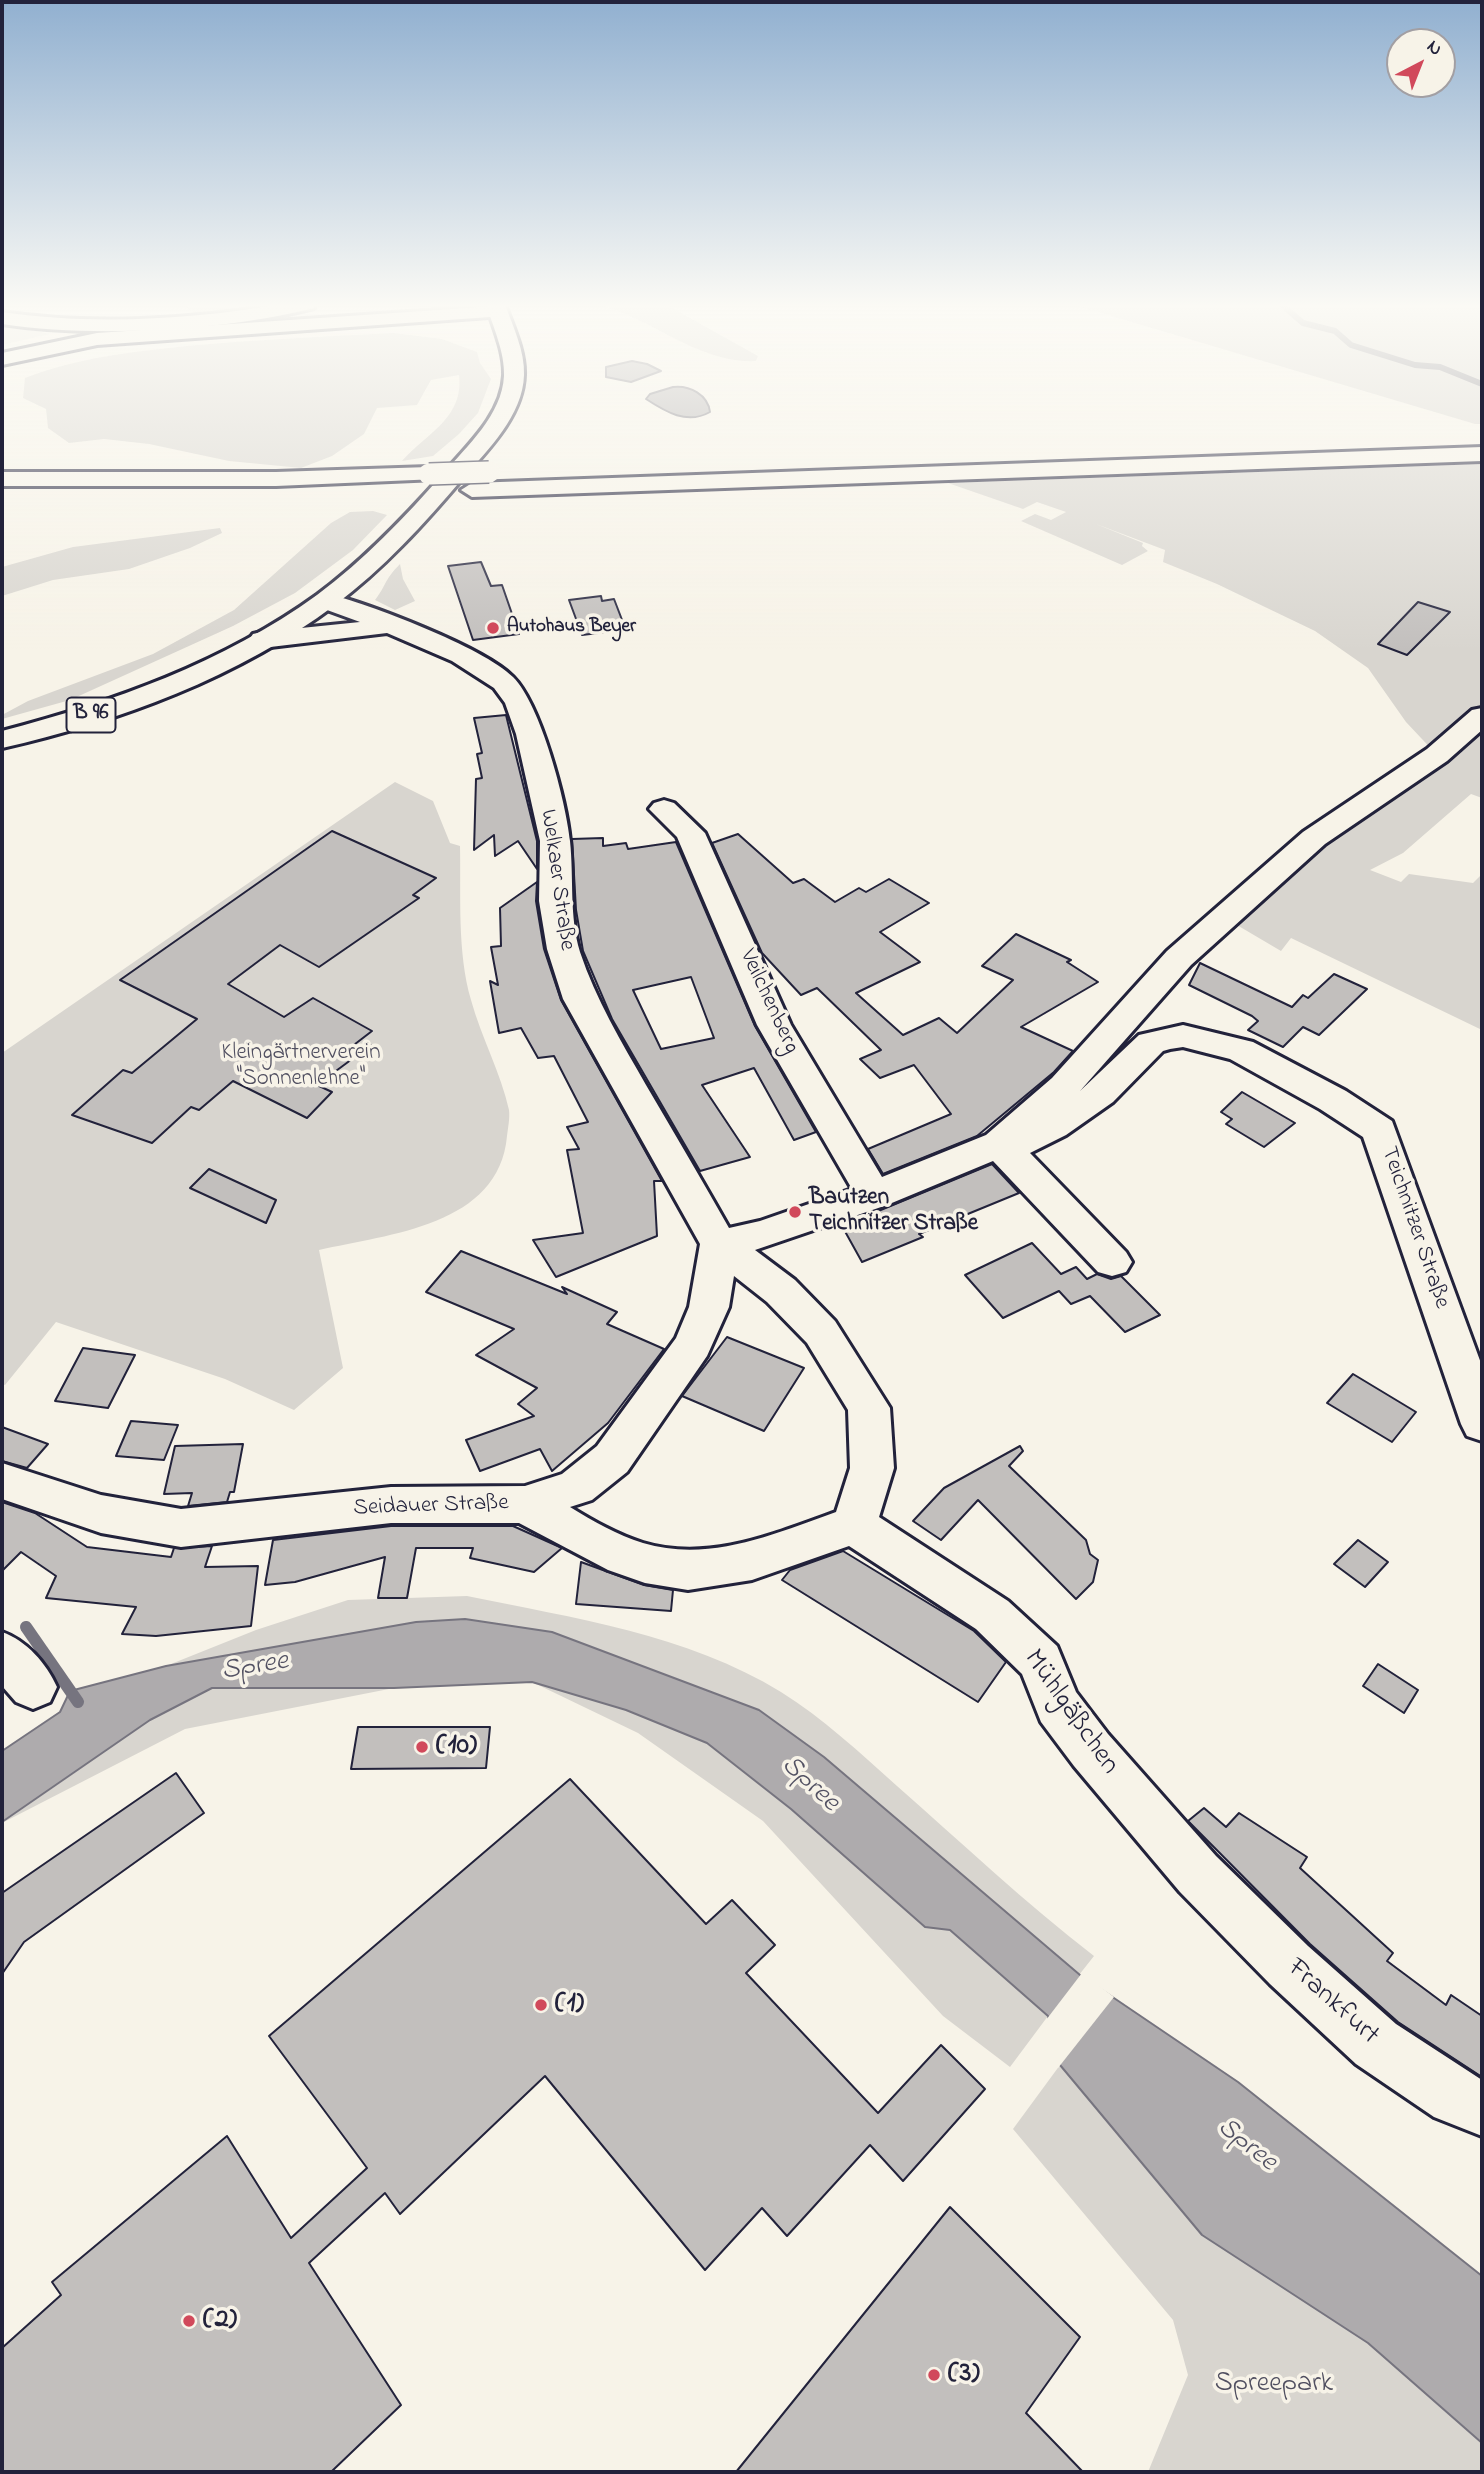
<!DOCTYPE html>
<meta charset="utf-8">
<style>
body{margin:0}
#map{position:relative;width:1484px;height:2474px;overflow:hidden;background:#f7f3e8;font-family:"Indie Flower",sans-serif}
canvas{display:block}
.frame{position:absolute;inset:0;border:4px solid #22223b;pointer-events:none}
.north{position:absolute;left:1386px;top:28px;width:70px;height:70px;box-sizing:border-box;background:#f7f3e8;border:2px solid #a29fa3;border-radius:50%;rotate:42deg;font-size:19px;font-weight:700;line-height:28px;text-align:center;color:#22223b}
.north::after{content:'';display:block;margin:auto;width:24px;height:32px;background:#d1495b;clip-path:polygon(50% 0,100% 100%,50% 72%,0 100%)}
</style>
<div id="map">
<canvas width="1484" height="2474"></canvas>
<div class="frame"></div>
<div class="north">N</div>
</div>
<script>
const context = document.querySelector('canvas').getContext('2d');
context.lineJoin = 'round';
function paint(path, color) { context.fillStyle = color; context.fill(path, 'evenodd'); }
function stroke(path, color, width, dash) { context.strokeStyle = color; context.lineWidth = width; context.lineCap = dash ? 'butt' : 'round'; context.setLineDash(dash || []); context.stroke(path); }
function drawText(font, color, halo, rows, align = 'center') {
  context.font = font + ' "Indie Flower",sans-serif'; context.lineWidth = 7; context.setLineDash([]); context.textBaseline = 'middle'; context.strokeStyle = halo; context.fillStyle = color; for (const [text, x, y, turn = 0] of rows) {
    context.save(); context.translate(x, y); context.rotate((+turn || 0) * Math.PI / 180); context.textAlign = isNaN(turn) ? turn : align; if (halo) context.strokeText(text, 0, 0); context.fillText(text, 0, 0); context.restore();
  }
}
paint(new Path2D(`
 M2,323L50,334L2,345Z`), '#e7e3db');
paint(new Path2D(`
 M182,304H298L200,316Z
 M597,304H665L758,356L756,361C698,364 652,318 597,304Z
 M1071,304H1482V424H1475Z
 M394,333L442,339L477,352L480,363L491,379L478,413L459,434L433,456L402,461C427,433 464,418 459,375L431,380L417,405L377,408L364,434L332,456L301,468L229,461L149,444L104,439L69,443L48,428L46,409L23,398L25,378C75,358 132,352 186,346C255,340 324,336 394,333Z
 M1482,464V798L1471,794L1403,853L1370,870L1401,882L1409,874L1473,883L1482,874V1030L1291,938L1281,951L1225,918L1437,755L1406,722L1368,668L1315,631L1217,584L1163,562L1165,550L1096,524L1143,543L1142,546L1148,551L1122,565L1021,521L1035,514L1051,520L1066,512L1037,502L1023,509L948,483Z
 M373,511L387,515L353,550L295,593L233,626L70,700L2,719V715L28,701L153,654L234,610L331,523L350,512Z
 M220,528L222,533L190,548L129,569L53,580L2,596V567L73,547Z
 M400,564L403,579L415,601L395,610L375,600C386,586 384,580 400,564Z
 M395,782L433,801L450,843L460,846C461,896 457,952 471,1000C481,1037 501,1073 509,1110C510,1118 508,1128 507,1136C499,1226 389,1234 319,1250L343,1368L294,1410L225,1379L56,1322L5,1385L2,1384V1053Z
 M467,1596C573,1618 687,1634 781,1692C823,1718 860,1753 897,1786C962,1843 1025,1903 1094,1956L1079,1975L824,1757L759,1710L648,1669L166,1666L256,1630L348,1600Z
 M532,1682L626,1710L708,1743L791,1809L925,1927L950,1930L1048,2016L1010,2067L943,2016L763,1821L638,1733Z
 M212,1688H394L185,1729L2,1823L150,1720Z
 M1060,2065L1202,2235L1368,2343L1482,2443V2472H1148L1188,2375L1173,2320L1013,2129Z`), '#d8d5cf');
const water = new Path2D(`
 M632,361L647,364L661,371L631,382L606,377V367Z
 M673,387C690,385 708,395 710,412C687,425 666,412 646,399L650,394Z
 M465,1619L552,1632L759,1710L824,1757L1080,1975L1238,2082L1482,2276V2443L1368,2343L1202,2235L1060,2065L1048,2016L950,1930L925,1927L791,1809L707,1743L626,1710L532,1682L394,1688H212L150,1720L2,1822V1751L60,1712L70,1691L166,1666L416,1622Z`);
paint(water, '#aeabad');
stroke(water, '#76747f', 2);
paint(new Path2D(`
 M1082,1973L1114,1997L1058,2068L1046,2020Z`), '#f7f3e8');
stroke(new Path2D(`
 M1281,304L1303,323L1335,331L1351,345L1415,365L1440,367L1482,384`), '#76747f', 6);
stroke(new Path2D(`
 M26,1627L78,1702`), '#76747f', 12);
const building = new Path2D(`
 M481,562L491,586L502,585L519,634L473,640L448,566Z
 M601,596L602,601L614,599L624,625L613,626L615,631L582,635L569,600Z
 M1418,602L1450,612L1407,655L1378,644Z
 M506,715L537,841V869L518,841L495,856L494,835L474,850L476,779L482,778L477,754L482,753L474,718Z
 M332,831L436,878L413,895L419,898L319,967L280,945L228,984L284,1017L313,998L372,1031L346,1051L371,1045L317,1085L332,1092L307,1118L233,1081L199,1110L191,1107L152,1143L72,1115L123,1070L132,1073L197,1019L120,980Z
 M738,834L793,883L804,879L835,902L859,888L866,892L889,879L929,903L880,932L920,962L856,993L903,1035L939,1018L957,1033L1013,980L982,966L1016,934L1071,960L1067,962L1098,982L1021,1027L1073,1051L1054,1072L977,1136L883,1174L868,1149L951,1114L914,1065L880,1078L860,1059L881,1050L817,988L801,995L762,953L712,843Z
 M603,838V846L626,843L628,849L676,842L755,1026L816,1132L794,1140L754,1068L702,1085L750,1157L700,1171L612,1019L583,951L576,910L572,839ZM691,977L714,1038L661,1049L633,990Z
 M537,882L536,901L544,949L561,1000L662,1181H654L657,1236L556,1277L533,1240L583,1233L567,1150L579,1149L567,1127L588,1122L554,1056L538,1058L521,1028L499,1033L490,981L498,985L491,947L501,946L500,908Z
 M1200,963L1292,1007L1303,995L1308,998L1334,974L1367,989L1319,1035L1303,1027L1283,1047L1248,1030L1258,1021L1252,1016L1189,985Z
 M1242,1092L1295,1123L1264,1147L1226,1124L1232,1119L1221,1112Z
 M992,1164L1019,1193L919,1234L923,1237L862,1262L842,1226Z
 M209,1169L276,1200L266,1223L190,1188Z
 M1032,1243L1061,1274L1076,1267L1087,1279L1097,1274L1111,1279L1121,1276L1160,1315L1125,1332L1090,1296L1071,1304L1059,1291L1003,1318L965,1275Z
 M461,1251L567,1294L562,1287L617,1312L607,1324L664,1349L608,1423L552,1471L540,1449L480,1471L466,1440L534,1416L518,1404L537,1388L476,1355L514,1329L426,1292Z
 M727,1337L804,1368L764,1431L682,1396Z
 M83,1348L135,1355L108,1408L55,1401Z
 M1353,1374L1416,1412L1392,1442L1327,1403Z
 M131,1421L178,1425L164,1460L116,1456Z
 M2,1427L48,1444L27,1468L2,1461Z
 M243,1444L234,1492H230L227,1502L188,1506L192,1493L164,1494L175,1446Z
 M1020,1446L1023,1451L1009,1466L1086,1540L1090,1554L1098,1560L1093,1582L1076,1599L978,1500L941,1540L913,1521L944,1488Z
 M2,1502L35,1513L87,1547L171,1557L174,1548L212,1546L205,1567L258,1566L251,1626L156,1636L122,1634L136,1607L46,1598L56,1576L21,1552L2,1571Z
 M391,1526H513L562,1548L534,1572L470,1558L473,1548H416L407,1598H378L385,1557L295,1582L265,1585L273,1540Z
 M1358,1540L1388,1562L1365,1587L1334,1564Z
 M843,1551L974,1631L1006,1662L978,1702L782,1580L790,1570Z
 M581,1562L644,1585L673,1590L671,1611L576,1604Z
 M1378,1664L1418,1690L1404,1713L1363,1686Z
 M358,1727H490L486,1768L351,1769Z
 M176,1773L204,1813L24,1942L2,1974V1893Z
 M570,1779L706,1924L732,1900L775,1945L746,1973L878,2113L941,2045L985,2089L903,2181L870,2145L787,2236L762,2208L705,2270L545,2076L400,2214L385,2193L309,2263L401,2405L331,2472H2V2348L61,2295L52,2282L227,2136L291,2238L367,2168L269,2036Z
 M1204,1808L1226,1827L1239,1813L1307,1857L1300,1868L1393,1953L1387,1961L1446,2005L1451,1995L1482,2016V2077L1398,2022L1310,1944L1188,1821Z
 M950,2207L1080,2337L1026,2413L1083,2472H736Z`);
paint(building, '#c2bfbd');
stroke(building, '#22223b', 2);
const minor = new Path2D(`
 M280,304H316L314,308C223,331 94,338 2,324V312C88,325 194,320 280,304Z
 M325,593C369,604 483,647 513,677C541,705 566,802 570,841C574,879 569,915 580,952C596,1000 621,1041 646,1085C674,1133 702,1180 729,1228L760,1221L852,1189L757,1025L677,837L649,809L654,803L664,800L674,803L705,833L791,1025L882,1177L986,1135L1052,1078L1167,951L1303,832L1427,749L1472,710L1482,708V730L1447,761L1325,844L1191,965L1080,1091L1139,1035L1183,1025L1253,1042L1346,1091L1392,1121L1482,1366V1441L1467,1436L1461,1424L1363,1137L1320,1109L1230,1059L1183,1047L1170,1049L1163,1051L1113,1102L1066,1135L1030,1153L1126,1252L1132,1262L1126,1272L1112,1276L1098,1272L993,1161L887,1205L755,1250L795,1280L835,1321L890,1408L894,1468L879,1517L1008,1601L1057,1646L1076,1692L1108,1734L1216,1856L1308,1946L1396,2024L1482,2080V2136L1434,2117L1356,2064L1270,1984L1180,1892L1074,1766L1041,1722L1022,1674L976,1629L849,1546L752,1580L688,1590L645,1583L608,1570L519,1523H391L181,1547L101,1533L2,1499V1463L101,1495L181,1509L391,1487L525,1486L562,1474L597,1446L676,1338L689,1307L700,1244L563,999L547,949L539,901L540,841L516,734L505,703L494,688L452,661L387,633L262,648L253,646L249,640L253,634L262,632L360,622L316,606L312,601L316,596ZM734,1276L767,1302L807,1343L848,1410L850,1468L836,1512C774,1534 709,1563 643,1543C617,1535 593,1521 570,1507L592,1500L627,1472L707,1356L729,1307Z
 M2,1632C27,1641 46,1663 57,1687L50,1702L33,1709L16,1702L2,1686Z`);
const major = new Path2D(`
 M486,304H505C513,327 525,351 524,375C523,415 488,450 463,478C424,524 383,569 335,605C239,677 118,722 2,748V731C113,702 223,663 317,595C364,560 405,517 443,474C467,446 502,415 504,376C505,352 493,327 486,304Z`);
const highway = new Path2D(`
 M497,306L504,308L507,312L504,316L97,345L2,365V353L97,333Z
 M1482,447V461L472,497L461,490L472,483Z
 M429,467L437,469L440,474L437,479L276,486H2V472H276Z`);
stroke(minor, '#22223b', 6);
stroke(major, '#22223b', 6);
stroke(highway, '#22223b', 6);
paint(minor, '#f7f3e8');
paint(major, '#f7f3e8');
paint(highway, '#f7f3e8');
const highwayBridge = new Path2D(`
 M429,474L489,472`);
stroke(highwayBridge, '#22223b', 24, []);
stroke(highwayBridge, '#f7f3e8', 21);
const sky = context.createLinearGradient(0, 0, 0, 651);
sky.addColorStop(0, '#91b0d0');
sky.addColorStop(0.47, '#fbfaf5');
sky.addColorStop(1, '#fbfaf500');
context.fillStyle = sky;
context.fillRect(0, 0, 1484, 651);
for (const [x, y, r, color] of [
 [493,628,7,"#d1495b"],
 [795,1212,7,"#d1495b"],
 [422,1747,7,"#d1495b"],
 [541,2005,7,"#d1495b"],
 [189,2321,7,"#d1495b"],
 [934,2375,7,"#d1495b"]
]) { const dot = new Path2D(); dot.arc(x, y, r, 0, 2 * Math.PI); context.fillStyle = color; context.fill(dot); stroke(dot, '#f7f3e8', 2.5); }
drawText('bold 19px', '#22223b', '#f7f3e8', [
 ["Autohaus Beyer",507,628]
], 'left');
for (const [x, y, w] of [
 [91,715,49]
]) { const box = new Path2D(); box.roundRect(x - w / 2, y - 17.5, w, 35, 5); context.fillStyle = '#f7f3e8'; context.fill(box); stroke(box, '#22223b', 2); }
drawText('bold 21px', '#22223b', null, [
 ["B 96",91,715]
]);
drawText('23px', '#22223b', '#f7f3e8', [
 ["Welkaer Straße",556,880,82],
 ["Veilchenberg",768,1002,65],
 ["Teichnitzer Straße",1414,1228,71],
 ["Seidauer Straße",431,1507,-2]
]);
drawText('23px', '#504f60', '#f7f3e8', [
 ["Kleingärtnerverein",301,1054],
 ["\"Sonnenlehne\"",301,1080]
]);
drawText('bold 23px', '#22223b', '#f7f3e8', [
 ["Bautzen",809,1199],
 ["Teichnitzer Straße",809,1225]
], 'left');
drawText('italic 28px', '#535263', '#f7f3e8', [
 ["Spree",255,1668,-9],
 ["Spree",809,1785,43],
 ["Spree",1246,2146,39]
]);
drawText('28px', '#22223b', '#f7f3e8', [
 ["Mühlgäßchen",1070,1713,55],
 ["Frankfurt",1332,2003,42]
]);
drawText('bold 28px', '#22223b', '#f7f3e8', [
 ["(10)",436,1747],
 ["(1)",555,2005],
 ["(2)",203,2321],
 ["(3)",948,2375]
], 'left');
drawText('28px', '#504f60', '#f7f3e8', [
 ["Spreepark",1274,2385]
]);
</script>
